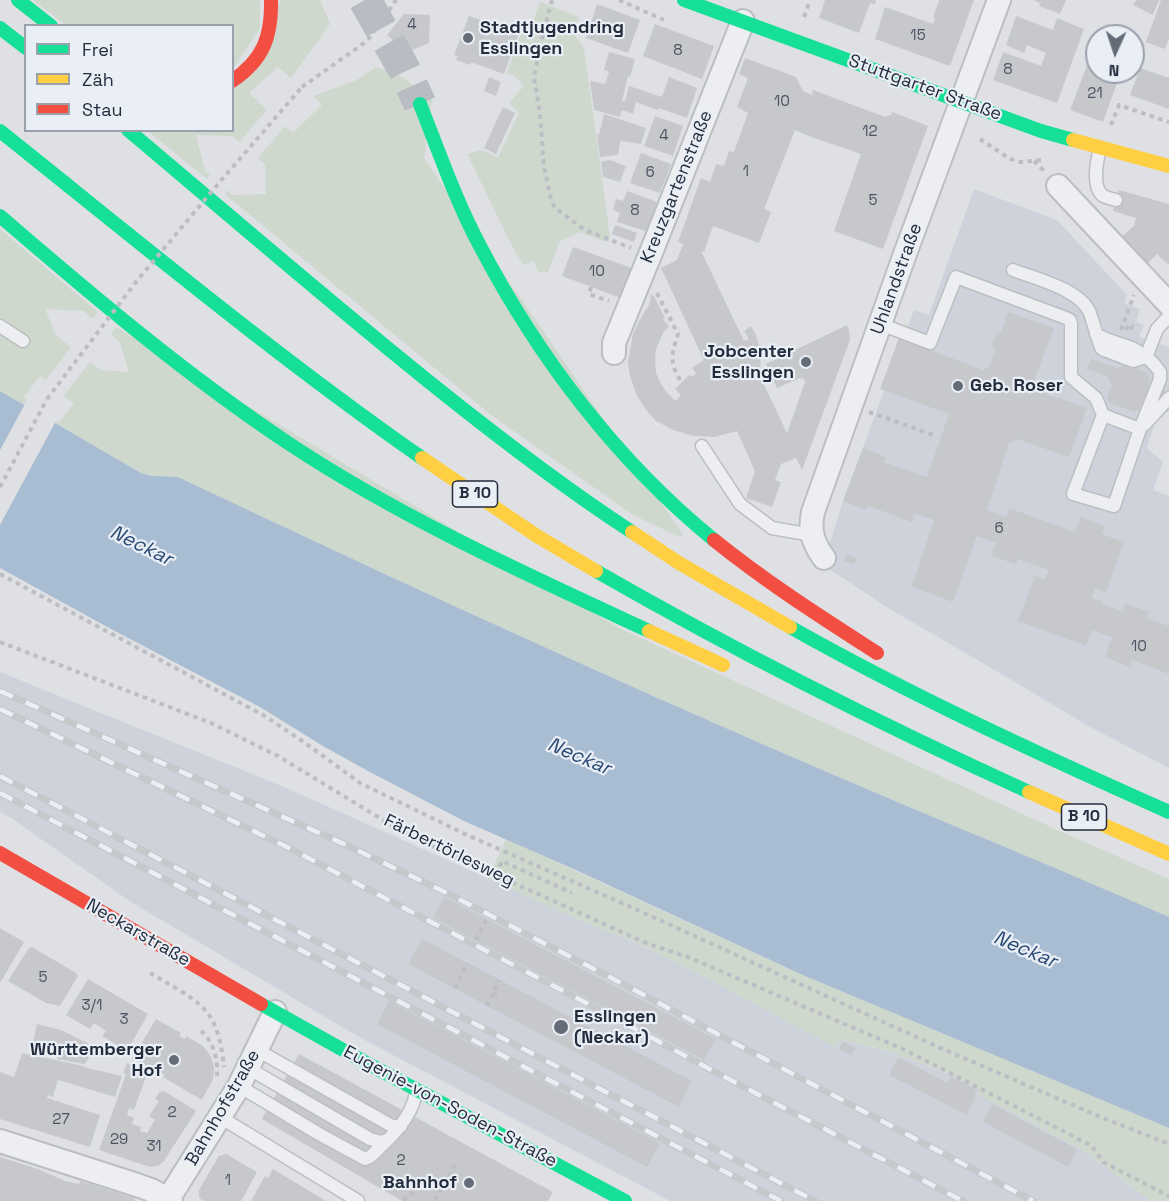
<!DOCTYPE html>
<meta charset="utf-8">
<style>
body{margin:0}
#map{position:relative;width:1169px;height:1201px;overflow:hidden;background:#dee0e4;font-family:"Space Grotesk",sans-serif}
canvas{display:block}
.legend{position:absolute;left:24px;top:24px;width:210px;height:108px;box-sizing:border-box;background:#eaeef5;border:2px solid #9aa1ac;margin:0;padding:8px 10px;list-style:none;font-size:18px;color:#232d3e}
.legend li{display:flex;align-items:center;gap:12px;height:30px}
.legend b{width:30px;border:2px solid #9aa1ac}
.north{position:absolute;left:1085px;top:24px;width:60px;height:60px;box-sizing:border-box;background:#eaeef5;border:2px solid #9aa1ac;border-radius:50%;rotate:183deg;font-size:16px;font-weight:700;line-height:24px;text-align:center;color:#232d3e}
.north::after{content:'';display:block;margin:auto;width:21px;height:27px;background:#646c78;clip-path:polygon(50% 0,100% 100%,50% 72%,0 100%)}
</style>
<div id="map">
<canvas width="1169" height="1201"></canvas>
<ul class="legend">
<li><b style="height:8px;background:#16e098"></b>Frei</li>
<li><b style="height:8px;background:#ffcf43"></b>Zäh</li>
<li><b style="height:8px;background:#f24e42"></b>Stau</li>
</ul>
<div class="north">N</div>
</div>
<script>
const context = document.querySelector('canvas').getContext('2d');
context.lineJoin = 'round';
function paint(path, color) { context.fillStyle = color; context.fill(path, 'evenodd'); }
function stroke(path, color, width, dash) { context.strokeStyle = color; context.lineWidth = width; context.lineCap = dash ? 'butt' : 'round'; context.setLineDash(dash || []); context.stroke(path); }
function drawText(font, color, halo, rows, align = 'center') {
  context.font = font + ' "Space Grotesk",sans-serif'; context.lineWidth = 4.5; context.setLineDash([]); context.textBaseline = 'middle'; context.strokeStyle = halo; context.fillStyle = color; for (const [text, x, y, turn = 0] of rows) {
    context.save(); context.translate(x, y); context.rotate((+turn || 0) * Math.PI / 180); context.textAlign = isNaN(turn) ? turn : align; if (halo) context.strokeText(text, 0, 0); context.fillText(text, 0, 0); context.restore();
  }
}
paint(new Path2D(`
 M974,189L1057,220L1127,295L1124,303L1140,309L1136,322L1144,325L1139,337L1169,347V410L1155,423L1147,448L1163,462L1153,490L1169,496V768L1090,727L1005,676L888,608L823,565L843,501L914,310L929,315Z
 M0,672L289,789L587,923L637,943L690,969L835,1046L839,1039L897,1054L951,1075L979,1089L978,1094L1081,1149L1151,1201H670L359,1037L131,902L11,818L0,812Z`), '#ced3db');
paint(new Path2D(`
 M33,0H260V28L233,69L232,26L66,25Z
 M281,0H320L330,24L291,78L278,67L249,93L267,110L239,142L232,136L196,135L205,171L210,175L207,179L148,131L232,130L233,92Z
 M540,2L579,17L573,32L584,49L610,236L607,242L579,232L560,241L548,272H539L533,261L524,265L514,250L467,154L481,150L498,157L519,113L509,103L524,86L516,77L507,73L521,33L528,35Z
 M376,67L404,78L432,99L424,158L682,533V536L680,537L633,515L491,415L225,194L227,190L232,195L266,194L265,164L258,158L285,126L293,133L322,105L313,96L357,80Z
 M0,229L98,312L93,319L84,311L45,309L56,335L71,347L46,380L40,376L24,397L27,400L24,405L0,391Z
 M116,327L617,627L1066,834L1169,879V917C1023,853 874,794 728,729C543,648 360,563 178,477L152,476L141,473L55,423L57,421L59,422L74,404L64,396L90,362L101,370L129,372L120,342L111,334Z
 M506,839L805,976L1169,1128V1201H1151L1081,1149L977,1094L979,1089L951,1075L897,1054L840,1039L835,1047L690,969L637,943L587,923L488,879Z`), '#ced8cd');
paint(new Path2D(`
 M0,391L141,473L152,476L178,477C360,563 543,648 728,729C874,794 1023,853 1169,917V1128L805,976L578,871L464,821L368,771L323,746L260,707L111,629L0,568Z`), '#a8bcd2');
paint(new Path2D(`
 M26,402L59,422L56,421L0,525V450Z`), '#dee0e4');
paint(new Path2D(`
 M825,0H876L875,4L870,3L859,33L819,18Z
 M939,0H974L950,66L875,39L885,7L933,24L935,18H933Z
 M1033,0H1066L1060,14L1039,6L1040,3Z
 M1136,0H1159L1153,15L1133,5Z
 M1161,0H1169V38L1165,49L1146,42Z
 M376,1L378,10L373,17L366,11L368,3Z
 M597,4L640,20L628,53L586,38Z
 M404,14L430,15L429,43L407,52L387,35Z
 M469,16L519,33L504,74L471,62L470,65L456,60L458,56L454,55Z
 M1016,16L1053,30L1057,18L1084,29L1057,103L993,80L1003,52L1041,66L1046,53L1027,45L1024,53L1006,45Z
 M655,24L714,46L702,79L643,56Z
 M1097,39V72H1116L1115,76L1119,77L1103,122L1070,110Z
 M609,52L635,59L630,77L628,76L622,101H625L629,86L662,97L669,77L697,88L687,118L659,108L658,110L636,102L633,114L622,110L620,117L594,110L590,81L605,84L609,72L604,70Z
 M745,58L796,77L803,91L812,95L813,90L885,117L891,115L892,112L928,126L883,249L834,231L861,154L811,137L795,130L764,209L771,212L759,243L713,226L704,252L701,251L744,341L749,339L744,331L751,326L756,335L761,352L760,376L787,433L805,382L804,379L800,378L777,388L766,364L847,325L849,330L850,340L802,470L796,458L781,464L775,480L781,482L772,507L746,498L755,471L737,431L714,437L693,436L673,430L656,421L647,411L637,396L630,376L628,362L633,334L639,321L649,305L651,295L654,296L665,318L663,320L669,326L663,333L656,349L655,362L656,373L661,384L667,393L676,401L681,395L675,389L689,375L692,377L696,373L692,368L704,360L661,268L677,260L683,244L678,242L701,178L710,182L716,164L724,166L729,151L734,152L748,113L737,107L748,78L739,74Z
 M1140,68L1169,78V109L1130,95Z
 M489,77L501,82L496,96L484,91Z
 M503,107L515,113L496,154L484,148Z
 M604,114L646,128L641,144L620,141L618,155L600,157L597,135H599Z
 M655,116L683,126L673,156L644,146Z
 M641,153L671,164L660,193L630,183Z
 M610,160L626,166L620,182L603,177L601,162Z
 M1119,190L1169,204V264L1166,263L1157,254L1144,267L1119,239L1134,226L1136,218L1113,211Z
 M627,191L657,202L646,231L617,222L620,213L613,210L616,199L623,201Z
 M615,225L637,233L634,242L612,234Z
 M573,247L632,268L621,298L562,276Z
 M1008,312L1054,328L1033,384L1035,390L1087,408L1069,457L1017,439L1009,443L987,510L1006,517L1009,508L1075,532L1081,517L1105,526L1102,534L1124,542L1106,592L1095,588L1092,598L1103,601L1102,604L1122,611L1125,603L1149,612L1147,618L1169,626V674L1132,660L1130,667L1105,657L1112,637L1092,630L1086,646L1018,621L1035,576L1045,580L1049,570L1018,559L1016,564L991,556L996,543L977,536L953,602L912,587L934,520L915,514L912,522L868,506L866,510L843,501L863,448L886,457L884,462L927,477L949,414L880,389L899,338L983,370L989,367L996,349L991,347L997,332L1001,333Z
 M1091,359L1118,368L1126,365L1147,373L1150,381L1149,385L1169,392V410L1164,414L1141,406L1140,410L1134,412L1110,403L1107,398L1112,385L1107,376L1087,369Z
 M846,554L857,558L854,564L844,561Z
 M444,897L716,1039L704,1060L433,918Z
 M0,928L24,942L0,983Z
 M422,939L692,1081L679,1107L408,964Z
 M32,947L76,973L78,976L60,1006L46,1003L8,981L29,948Z
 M88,979L148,1014L127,1051L102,1036L106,1031L94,1023L90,1029L66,1015Z
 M389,1001L660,1143L647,1167L377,1024Z
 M156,1019L181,1033L179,1036L185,1039L186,1036L200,1044L204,1047L211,1057L214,1068L213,1079L202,1100L163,1077L165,1075L132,1059Z
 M37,1024L61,1030L95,1047L85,1064L57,1059V1053L53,1051L51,1056L31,1052Z
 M843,1041L855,1048L851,1055L839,1049Z
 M22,1053L84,1066L83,1067L122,1076L115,1097L58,1080L53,1097L48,1095L47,1098L100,1115L90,1147L0,1119V1072L14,1077Z
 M299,1054L553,1192L548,1201H402L262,1119Z
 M898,1057L947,1083L951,1076L977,1090L974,1097L975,1098L967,1115L889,1075Z
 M127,1063L147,1074L134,1110L129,1108L127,1115L134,1118L132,1124L141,1127L140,1131L147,1133L155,1120L149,1116L159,1101L155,1099L160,1091L163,1092L164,1091L196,1111L164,1161L158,1166L150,1167L99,1150L126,1074L123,1073Z
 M992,1104L1077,1149L1068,1167L983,1122Z
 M226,1154L257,1172L241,1201H204L199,1198V1190L219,1156Z
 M0,1157L38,1169L65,1181L79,1184L80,1181L134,1198L135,1201H0Z
 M273,1169L326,1201H251L265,1176L268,1178Z`), '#c6c8cc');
stroke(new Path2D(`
 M365,0L405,71L420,104`), '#b9bcc3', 33, [33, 16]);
const lane = new Path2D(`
 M1100,148C1097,160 1092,186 1102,195C1106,198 1112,199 1116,200
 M1013,270C1036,279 1080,289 1090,313L1101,348L1104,350L1133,361L1146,357L1157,329L1169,316
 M880,324L930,343L956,277L1066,318L1070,320L1071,324V377L1096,398L1103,415L1140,429
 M0,326L23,341
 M1096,334C1108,342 1122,343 1134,349C1144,354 1154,363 1160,372V379L1140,429L1114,506L1073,494L1103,415
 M1145,424L1169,398
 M702,446L740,504L772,528L812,535
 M257,1050L392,1126H401
 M248,1068L370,1139L381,1142L387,1140
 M239,1086L319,1134L365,1159L370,1157C389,1139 411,1120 416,1093
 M220,1117L358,1201`);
const street = new Path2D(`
 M1058,186L1169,304
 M614,353V343L650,255L743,21
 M824,558C813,543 809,531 813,512L905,254L999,0
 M0,1141L137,1185L151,1190L171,1201
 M167,1201L239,1086L275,1012`);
stroke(lane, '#bcbec2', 15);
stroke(street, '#bcbec2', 26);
stroke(new Path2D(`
 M552,0L542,38L534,77L540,114L544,166L551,200L555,208L585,230L631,248
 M619,0L664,20
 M804,17L810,0
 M302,87L364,43L370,37L396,0
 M1111,125L1119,105L1169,122
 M980,139L1010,159L1021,162L1041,160
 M1034,161L1046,173
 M591,287L589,294L609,301
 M657,293L678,334C671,356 669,363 682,383
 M1121,330L1134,295
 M1126,330L1128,325L1132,326L1130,332
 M869,412L934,435
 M0,487L47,399
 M0,574L263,715L301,740L360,783L467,835L633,908L945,1050L1103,1118L1169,1144
 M0,642L211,723L278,756L388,823L419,840L646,943L688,957L903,1049L1092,1146L1103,1162L1169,1196
 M496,875L502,861L572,893
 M476,940L486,920
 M150,973C166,983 193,996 205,1010C218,1024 222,1048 224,1067
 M455,988L467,963
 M493,993L500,997
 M487,1006L499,980
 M201,1031C215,1043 218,1061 217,1078
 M435,1200L456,1163
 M404,1201L407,1196L417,1190`), '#bdbec4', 4, [4.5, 4.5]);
stroke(lane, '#edeef1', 12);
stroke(street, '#edeef1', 22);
stroke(new Path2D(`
 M18,0L51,26
 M684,0L1041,131L1073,140
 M0,28L26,48
 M420,104C439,152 456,201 480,246C538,357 617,461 714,540
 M128,130C228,214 326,299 428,381C494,434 561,486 632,532
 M0,131C139,242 276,356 422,458
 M0,216C93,296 186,375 288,443C401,518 526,574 649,631
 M596,571C737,652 882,725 1029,792
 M790,627C912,696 1041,755 1169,812
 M261,1004L361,1060L625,1201`), '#16e098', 14);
stroke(new Path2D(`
 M1073,140L1169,166
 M422,458L537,536L596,571
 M632,532L679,563L790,627
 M649,631L723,665
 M1029,792L1169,854`), '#ffcf43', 14);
stroke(new Path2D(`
 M232,81C263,60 272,37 271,0
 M714,540C766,582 821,617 877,653
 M0,853L261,1004`), '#f24e42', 14);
const rail = new Path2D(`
 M0,691L344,844L451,895L623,984L1033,1201
 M0,709L289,848L615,1018L715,1072L963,1201
 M0,776L815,1201
 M0,793L781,1201`);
stroke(rail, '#c6c8cc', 7);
stroke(rail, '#eaeef5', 4.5, [14]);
stroke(new Path2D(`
 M47,399L136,282L218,184L302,87`), '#bdbec4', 4, [4.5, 4.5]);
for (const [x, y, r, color] of [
 [468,38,6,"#646c78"],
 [806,362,6,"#646c78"],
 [958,386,6,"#646c78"],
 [561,1027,8,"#646c78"],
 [174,1060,6,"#646c78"],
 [469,1183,6,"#646c78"]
]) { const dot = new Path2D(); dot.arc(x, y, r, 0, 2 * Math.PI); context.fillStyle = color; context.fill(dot); stroke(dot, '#eaeef5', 2); }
drawText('15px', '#4c5462', null, [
 ["4",412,25],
 ["15",918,36],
 ["8",678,51],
 ["8",1008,70],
 ["21",1095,94],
 ["10",782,102],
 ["12",870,132],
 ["4",664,136],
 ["1",746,172],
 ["6",650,173],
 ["5",873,201],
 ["8",635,211],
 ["10",597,272],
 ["6",999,529],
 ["10",1139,647],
 ["5",43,978],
 ["3/1",92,1006],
 ["3",124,1020],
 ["2",172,1113],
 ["27",61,1120],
 ["29",119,1140],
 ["31",154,1147],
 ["2",401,1161],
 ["1",228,1181]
]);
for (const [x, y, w] of [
 [475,494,45],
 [1084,817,45]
]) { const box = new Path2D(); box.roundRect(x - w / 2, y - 13, w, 26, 4.5); context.fillStyle = '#eaeef5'; context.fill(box); stroke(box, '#232d3e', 1.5); }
drawText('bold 16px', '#232d3e', null, [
 ["B 10",475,494],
 ["B 10",1084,817]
]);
drawText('bold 18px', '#232d3e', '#eaeef5', [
 ["Stadtjugendring",480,28],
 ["Esslingen",480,49],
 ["Jobcenter",794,352,"right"],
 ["Esslingen",794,373,"right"],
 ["Geb. Roser",970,386],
 ["Esslingen",574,1017],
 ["(Neckar)",574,1038],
 ["Württemberger",162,1050,"right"],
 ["Hof",162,1071,"right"],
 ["Bahnhof",457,1183,"right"]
], 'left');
drawText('18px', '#232d3e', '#eaeef5', [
 ["Stuttgarter Straße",925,88,20],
 ["Kreuzgartenstraße",677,187,-68],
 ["Uhlandstraße",897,279,-70],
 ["Färbertörlesweg",449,851,26],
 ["Neckarstraße",138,933,30],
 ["Eugenie-von-Soden-Straße",450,1107,28],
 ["Bahnhofstraße",223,1108,-60]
]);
drawText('italic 20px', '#2a4b76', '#eaeef5', [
 ["Neckar",141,546,26],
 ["Neckar",579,757,23],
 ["Neckar",1025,950,23]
]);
</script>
